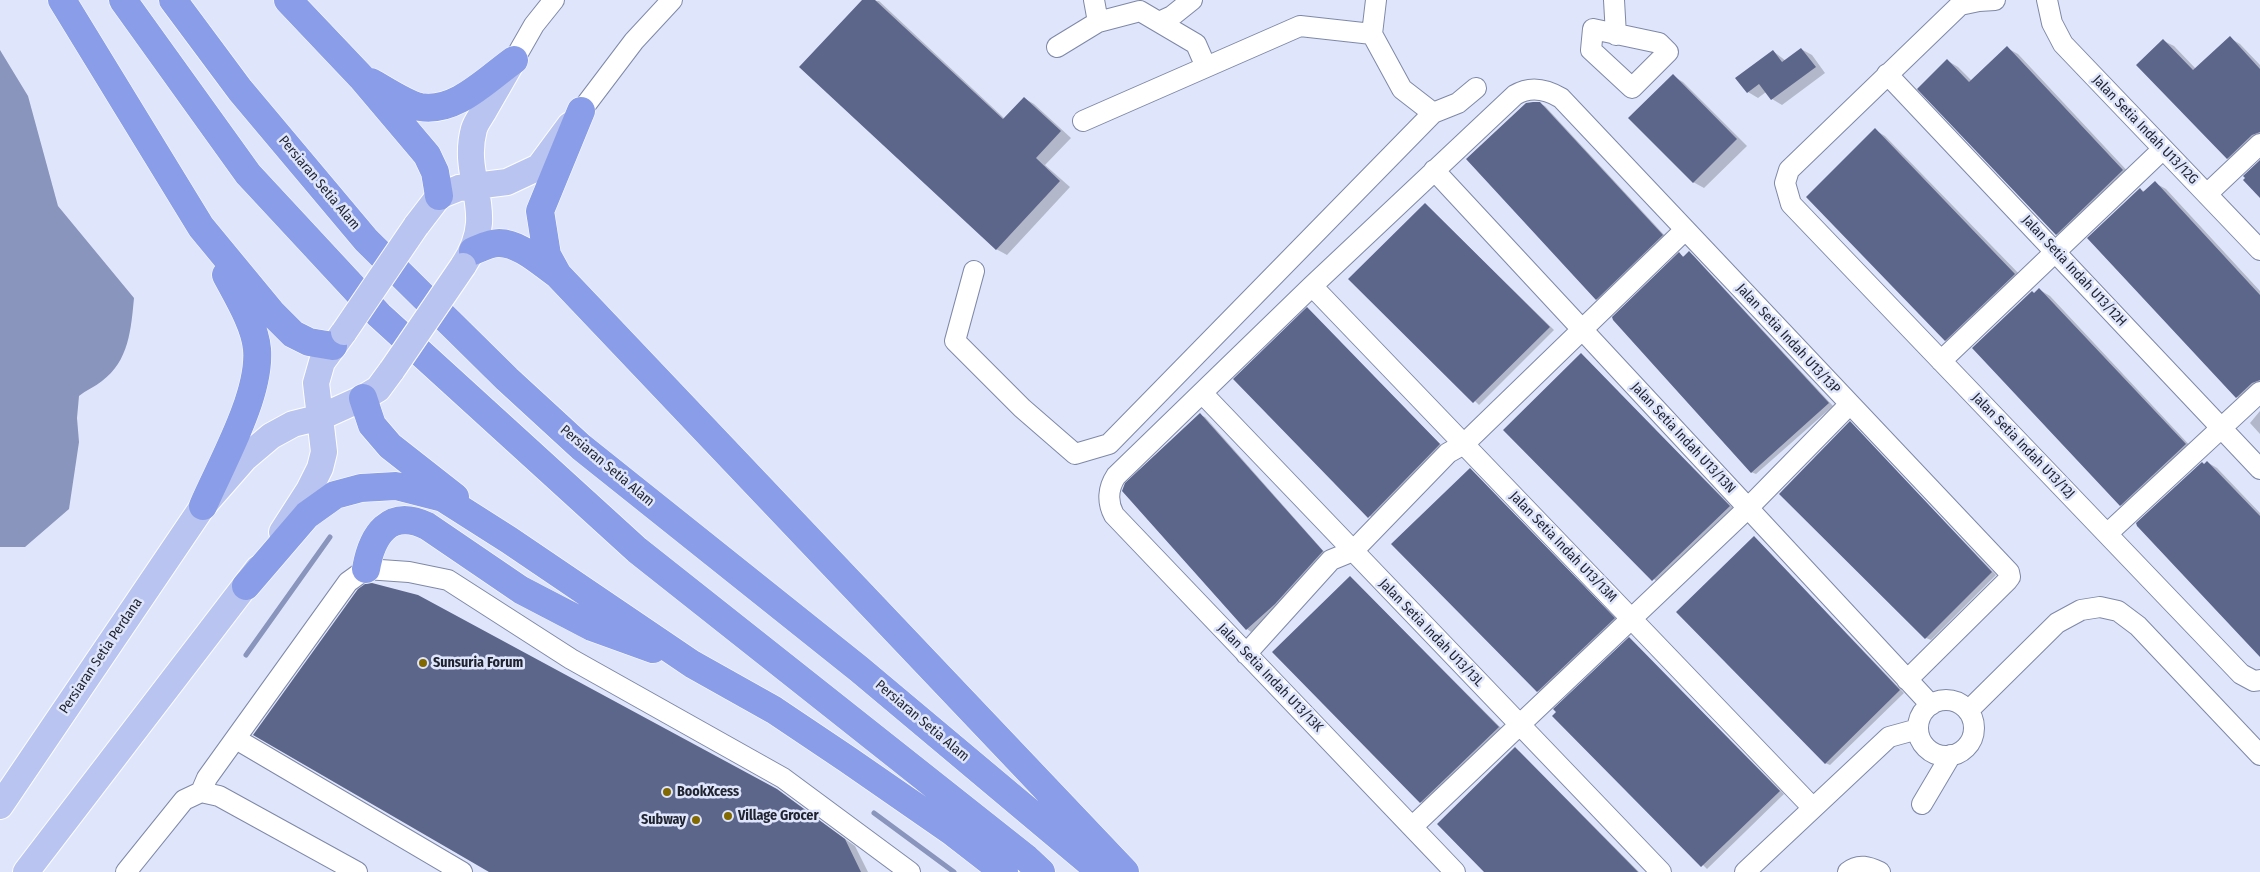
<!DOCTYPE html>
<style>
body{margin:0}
canvas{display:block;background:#dfe6fb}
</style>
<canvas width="2260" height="872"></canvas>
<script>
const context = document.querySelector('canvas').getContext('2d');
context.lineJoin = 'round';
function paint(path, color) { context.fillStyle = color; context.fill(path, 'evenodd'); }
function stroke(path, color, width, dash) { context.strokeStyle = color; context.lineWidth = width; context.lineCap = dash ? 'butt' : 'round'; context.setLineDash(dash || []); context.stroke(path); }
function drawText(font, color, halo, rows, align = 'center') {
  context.font = font + ' "Fira Sans Condensed",sans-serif'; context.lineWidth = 5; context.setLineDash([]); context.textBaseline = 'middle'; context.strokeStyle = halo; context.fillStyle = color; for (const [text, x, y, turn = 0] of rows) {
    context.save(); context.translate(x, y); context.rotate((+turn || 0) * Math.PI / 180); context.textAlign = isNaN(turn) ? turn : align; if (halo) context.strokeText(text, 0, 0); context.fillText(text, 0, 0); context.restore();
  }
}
paint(new Path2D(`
 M0,50L28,96L58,206L134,298C131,329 129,361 102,381C95,387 86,390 79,396L77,418L79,442L69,509L25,547H0Z`), '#8995bd');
paint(new Path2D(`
 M864,0L879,1L1005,119L1024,98L1034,104L1071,138L1045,165L1070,187L1007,255L996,249Z
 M2230,38L2240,44L2260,65V143L2238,164L2227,158L2164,41L2174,46L2196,69Z
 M2007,48L2018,54L2133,177L2067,240L2057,234L1948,61L1958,67L1972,81Z
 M1801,49L1812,55L1825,73L1782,105L1772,99L1766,92L1758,98L1748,92L1773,51L1786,61Z
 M1673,76L1683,82L1747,146L1704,188L1693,182Z
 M1539,103L1545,106L1667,238L1602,301L1597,299Z
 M1875,130L1885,136L2025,280L1956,346L1945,340Z
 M2155,183L2166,189L2260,291V392L2247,403L2237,397L2140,189L2145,192Z
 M1425,204L1554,330L1479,405L1350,279Z
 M1690,253L1694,256L1833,406L1756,474L1751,472L1679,254L1685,257Z
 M2040,290L2050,296L2195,451L2131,511L2121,505L2035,294Z
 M1307,309L1444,448L1374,520L1235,379Z
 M1581,355L1734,509L1658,583L1504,430Z
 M2260,411V434L2250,423Z
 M1200,415L1205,417L1327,555L1280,607L1251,632L1247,629Z
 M1850,423L1996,575L1931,640L1926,638Z
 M2207,462L2217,468L2260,513V655L2205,465Z
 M1470,469L1619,622L1542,694L1538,691Z
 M1754,537L1904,693L1830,765L1825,763Z
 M1350,577L1503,730L1426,805L1421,802Z
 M1629,639L1784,794L1707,869L1554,716Z
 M254,735L776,790L855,846L868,872H491Z
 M1515,749L1520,752L1639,872H1486Z`), '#0003');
stroke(new Path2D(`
 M246,655L330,537
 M874,813L954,872`), '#8995bd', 5);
paint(new Path2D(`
 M862,0H875L1003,119L1024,97L1061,131L1036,158L1060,181L996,250L799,67Z
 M2230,36L2260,69V132L2252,135L2227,159L2136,65L2163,39L2193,70Z
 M2007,46L2123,170L2056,235L1917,89L1947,59L1969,82Z
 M1801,48L1816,67L1771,100L1759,84L1747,93L1735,78L1773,50L1782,62Z
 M1673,74L1737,139L1693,183L1628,118Z
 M1533,102H1540L1663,235L1596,300L1466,159L1526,103Z
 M1875,128L2015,274L1945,341L1806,197Z
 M2260,160V198L2243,180L2245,178L2243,176Z
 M2155,181L2260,295V380L2252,383L2236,398L2087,238L2140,188L2143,192Z
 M1425,203L1550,327L1473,403L1348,279Z
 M1689,251L1829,403L1751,473L1613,320L1612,317L1679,252L1683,257Z
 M2039,288L2186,444L2120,506L1972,348L2032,291L2034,293Z
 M1307,307L1440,444L1368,518L1233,379Z
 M1581,353L1730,506L1652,581L1503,430Z
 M1200,413L1323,551L1275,604L1246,630L1122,491L1125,483Z
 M1850,421L1992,572L1925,639L1779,494Z
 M2207,461L2260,516V657L2137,526L2136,523L2202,462L2204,464Z
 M1470,468L1615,618L1537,692L1391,544Z
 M1754,536L1900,690L1825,764L1676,612Z
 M1350,576L1499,727L1420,803L1272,652Z
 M372,583L418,595L777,789L845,839L861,872H489L253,735L358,589L365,584Z
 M1629,637L1780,791L1701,867L1552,716L1556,712L1553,709Z
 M1515,747L1638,872H1484L1437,824Z`), '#5c668b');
const minor = new Path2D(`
 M1094,0L1098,22
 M1376,0L1372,34L1402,89L1433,113
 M1614,0L1616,35
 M1995,0L1979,1L1960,5L1789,170L1785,183L1791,204L2241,674L2254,681L2260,680
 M2047,0L2052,23L2063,44L2260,250
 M1159,22L1172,16L1192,0
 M1593,29L1659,43L1668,52L1632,88L1591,50Z
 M1057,47L1098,22L1140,11L1196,44L1206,67
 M514,60L534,25L554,0
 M1887,74L2260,469
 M581,111L634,41L672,0
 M1083,121L1300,26L1372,34
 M1434,170L1931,705
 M2207,194L2260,144
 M974,271L955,341L1022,408L1075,454L1109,444L1433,113L1458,103L1476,88
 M1312,286L1813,808
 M1941,361L2163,149
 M1202,393L1661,872
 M2107,534L2260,392
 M1246,654L1331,560L1353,551L1448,453L1464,444L1685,230
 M1918 728a28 28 0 1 1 56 0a28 28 0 1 1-56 0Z
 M1968,711L2057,623L2081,610L2100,607L2118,611L2138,626L2260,755
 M236,739L462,872
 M201,792L207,778L348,582L366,569L409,572L448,580L571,659L783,778L910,872
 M1922,804L1951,755
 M1412,827L1748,508L1850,404
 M126,872L184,800L201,792L219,796L357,872
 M1455,872L1114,515C1107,502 1108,488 1116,476L1312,286L1515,95C1530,86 1546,89 1561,98L2009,572L2010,577L2007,581L1907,680
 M1745,872L1889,737L1918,729
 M1848,872C1859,863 1869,867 1880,872`);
const major = new Path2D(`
 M416,226L439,196L459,188L507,182L539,167L570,125
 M463,266C500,212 460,180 474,129C476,122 482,115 485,109C494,93 503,78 512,62
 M282,532L309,490L320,468L324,452L316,383L322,362L344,332
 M0,806L203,506L245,458L271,436L293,424L321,417L363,398L378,389L392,370
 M26,872L258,569`);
const highway = new Path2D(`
 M62,0L201,227L272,313L293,334L309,342L333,346
 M123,0L248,174L379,315L637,550L1026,858L1041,872
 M173,0L240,90L366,240L507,379L581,447L859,669L1101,872
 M288,0L361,77L427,155L435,172L439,196
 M371,82C384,89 406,104 420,107C456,113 487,79 514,60
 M473,251C481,248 490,243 499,243C520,243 542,264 558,275L1125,872
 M558,275L547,255L540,211L581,111
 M363,398L372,425L390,446L455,497
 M203,506C221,464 261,395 257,349C255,325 237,296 226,275
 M366,569C372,535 389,508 427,526L521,590L592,627L653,649
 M246,586L307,515L335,495L361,488L396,486L443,498L509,540L692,664L774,710L847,759L951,831L1004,872`);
stroke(minor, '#7f88a8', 22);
stroke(major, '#fff', 28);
stroke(highway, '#fff', 29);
stroke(minor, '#fff', 20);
stroke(major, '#b9c4f1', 26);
stroke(highway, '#8a9de8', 28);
const majorBridge = new Path2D(`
 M344,332L416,226
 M392,370L463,266`);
stroke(majorBridge, '#fff', 28, []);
stroke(majorBridge, '#b9c4f1', 26);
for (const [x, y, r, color] of [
 [423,663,5,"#816800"],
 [667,792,5,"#816800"],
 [728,816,5,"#816800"],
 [696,820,5,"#816800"]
]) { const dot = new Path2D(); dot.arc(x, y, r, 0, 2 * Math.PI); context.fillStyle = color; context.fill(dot); stroke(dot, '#dfe6fb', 2); }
drawText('14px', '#1f222f', '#dfe6fb', [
 ["Jalan Setia Indah U13/12G",2145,130,46],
 ["Persiaran Setia Alam",319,183,50],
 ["Jalan Setia Indah U13/12H",2074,271,47],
 ["Jalan Setia Indah U13/13P",1788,339,47],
 ["Jalan Setia Indah U13/13N",1683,438,47],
 ["Jalan Setia Indah U13/12J",2023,446,46],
 ["Persiaran Setia Alam",607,466,40],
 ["Jalan Setia Indah U13/13M",1563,547,46],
 ["Jalan Setia Indah U13/13L",1431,633,46],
 ["Persiaran Setia Perdana",101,656,-56],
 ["Jalan Setia Indah U13/13K",1270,678,46],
 ["Persiaran Setia Alam",922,721,40]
]);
drawText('bold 14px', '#1f222f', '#dfe6fb', [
 ["Sunsuria Forum",433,663],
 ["BookXcess",677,792],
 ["Village Grocer",738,816],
 ["Subway",686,820,"right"]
], 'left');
</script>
